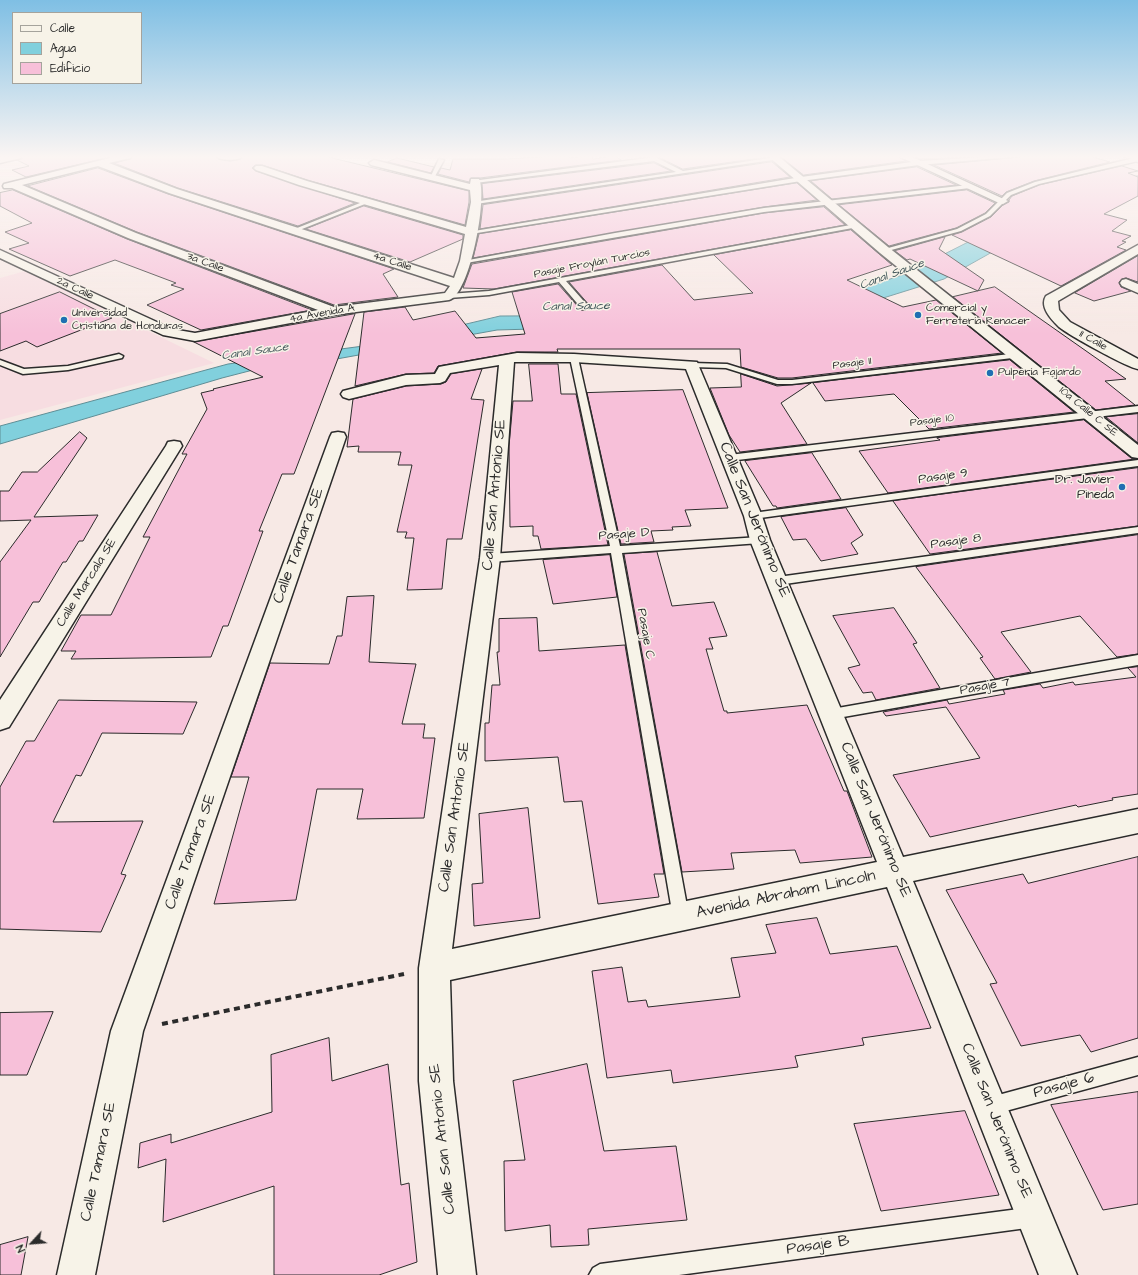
<!DOCTYPE html>
<meta charset="utf-8">
<style>
body{margin:0}
#map{position:relative;width:1138px;height:1275px;overflow:hidden;background:#f7e9e5;font-family:"Architects Daughter",sans-serif}
canvas{display:block}
.legend{position:absolute;left:12px;top:12px;width:130px;height:72px;box-sizing:border-box;background:#f7f3e8;border:1px solid #a5a39c;margin:0;padding:5px 7px;list-style:none;font-size:12px;color:#2b2b2b}
.legend li{display:flex;align-items:center;gap:8px;height:20px}
.legend b{width:20px;border:1px solid #a5a39c}
.north{position:absolute;left:12px;top:1223px;width:40px;height:40px;-webkit-text-stroke:3px #f7f3e8;paint-order:stroke;rotate:244deg;font-size:11px;font-weight:700;line-height:16px;text-align:center;color:#2b2b2b}
.north::after{content:'';display:block;margin:auto;width:14px;height:18px;background:#2b2b2b;clip-path:polygon(50% 0,100% 100%,50% 72%,0 100%)}
</style>
<div id="map">
<canvas width="1138" height="1275"></canvas>
<ul class="legend">
<li><b style="height:5px;background:#f7f3e8"></b>Calle</li>
<li><b style="height:11px;background:#81d0dd"></b>Agua</li>
<li><b style="height:11px;background:#f7c0d9"></b>Edificio</li>
</ul>
<div class="north">N</div>
</div>
<script>
const context = document.querySelector('canvas').getContext('2d');
context.lineJoin = 'round';
function paint(path, color) { context.fillStyle = color; context.fill(path, 'evenodd'); }
function stroke(path, color, width, dash) { context.strokeStyle = color; context.lineWidth = width; context.lineCap = dash ? 'butt' : 'round'; context.setLineDash(dash || []); context.stroke(path); }
function drawText(font, color, halo, rows, align = 'center') {
  context.font = font + ' "Architects Daughter",sans-serif'; context.lineWidth = 3; context.setLineDash([]); context.textBaseline = 'middle'; context.strokeStyle = halo; context.fillStyle = color; for (const [text, x, y, turn = 0] of rows) {
    context.save(); context.translate(x, y); context.rotate((+turn || 0) * Math.PI / 180); context.textAlign = isNaN(turn) ? turn : align; if (halo) context.strokeText(text, 0, 0); context.fillText(text, 0, 0); context.restore();
  }
}
paint(new Path2D(`
 M25,271L214,363L0,420V278Z`), '#f7dde1');
const water = new Path2D(`
 M1138,176V183L1078,204L944,279L864,304L641,326L497,330L320,362L253,370L222,378L0,444V426L228,364L386,343L500,316L700,315L807,307L905,274L1061,195Z`);
paint(water, '#81d0dd');
stroke(water, '#5f8e96', 1);
const building = new Path2D(`
 M24,156H114L26,177L12,170L29,166L17,160Z
 M134,156H215L218,159L230,161L241,159L244,156H324L469,191V202L465,225L307,180L262,165H255L252,168L256,171L355,203L298,226L178,188L114,163L130,159Z
 M563,156H569L570,158L591,156L593,159L615,156L621,160L480,178H471L469,182L438,174L441,168L450,170L453,159H505Z
 M657,156H767V157L683,169Z
 M780,156H897L906,161L804,175Z
 M913,156H985L921,159Z
 M1022,156H1089L1110,162L1034,181L1006,192L1002,196L934,165L1020,157Z
 M397,158L434,167L431,173L388,162Z
 M772,162L790,177L480,229L483,205Z
 M654,163L671,171L483,199L482,184Z
 M1122,166L1138,171L1128,173L1138,177V196L1104,214L1127,220L1112,231L1131,236L1122,241L1126,242L1117,247L1126,250L1061,286L952,235L962,232L991,217L1003,205L1009,202V200L1012,196L1039,185Z
 M917,167L956,185L832,199L811,181Z
 M98,168L168,194L394,269L383,274L398,297L334,305L137,232L28,186Z
 M797,183L817,200L764,207L473,258L479,234Z
 M13,190L127,239L312,310L201,330L147,305L184,289L171,285L176,283L115,260L70,276L9,249L29,243L5,232L32,223L0,206V193Z
 M967,190L995,203L985,213L956,228L889,246L839,205Z
 M364,206L463,235V239L410,262L306,229Z
 M824,207L845,225L494,289L463,288L472,264L764,213Z
 M851,230L892,265L847,280L903,307L936,300L1002,353L792,378H778L741,367L740,349H557L558,352H517L444,365L438,366L434,373L406,374L355,386L364,312L405,307L413,320L455,311L476,338L525,334L512,292L558,284L581,310H585L590,308V306L569,282L662,265L694,300L753,293L714,255Z
 M945,237L939,249L984,280L978,291L910,259L907,260L895,251Z
 M1138,256V282L1126,278L1122,279L1119,282L1121,287L1131,291L1094,301L1075,293Z
 M995,287L1126,379L1105,381L1135,405L1096,410L953,297Z
 M60,292L112,318L37,347L26,341L0,351V314Z
 M355,314L294,474H282L259,531H263L228,626H223L211,657L71,659L76,651H61L81,615H111L150,537H143L187,454H182L207,409L201,393L214,390L213,389L263,377L194,342Z
 M1010,360L1074,412L929,429L894,394L825,401L813,383Z
 M529,364H558L561,394H576L608,545L541,549L538,536H533V526L510,527L509,446L513,401H532Z
 M482,369L471,399L484,400L462,539H447L442,589L407,590L414,538H405L407,532H397L412,465H398L401,452H358L359,446L347,447L353,399L406,386L441,384L446,382L451,374Z
 M741,374L777,386L811,383L781,403L807,444L740,452L729,435L710,388L741,387Z
 M683,390L728,508L685,510L691,526L672,527L673,530L651,531L654,542L621,544L587,393Z
 M1138,414V443L1106,417Z
 M1084,420L1131,458L1135,459L888,493L859,451L940,440L937,438Z
 M80,432L87,438L34,517L98,515L83,541H79L66,562H63L39,602H33L0,657V562L31,520L0,521V491H9L22,472H37Z
 M812,453L841,499L777,508L776,506H773L745,461Z
 M1138,468V526L930,554L893,501Z
 M846,508L863,535L851,543L858,554L821,561L806,539L793,540L781,517Z
 M1138,535V654L1117,657L1080,616L1001,632L1031,672L995,679L980,658L983,657L916,567Z
 M657,552L672,606L714,602L727,636L709,638L713,649H706L724,711H727V713L807,705L844,791H847L872,857L800,863L795,850L731,853L734,869L682,872L624,554Z
 M610,555L617,597L553,604L543,560Z
 M374,596L369,662L416,664L402,724H425L423,738H435L424,818L357,819L363,789H317L296,900L214,904L249,777H231L270,663L329,664L337,636H342L347,597Z
 M894,608L917,643L913,644L940,688L876,700L872,692L863,693L848,668L860,665L833,616Z
 M537,618L539,651L625,645L664,874H654L659,897L598,904L582,801L564,802L558,757L485,761V723H489L492,685H500L497,652H499V619Z
 M1138,667V794L1112,798L1113,800L1078,807L1076,805L930,837L893,775L980,758L946,707L886,716L883,712L947,700L949,704L1005,694L1003,690L1040,684L1043,688L1073,682L1075,685L1136,677L1128,668Z
 M59,700L197,702L183,734L102,733L81,776L76,775L53,822L143,821L121,874L126,875L101,932L0,929V787L26,741H34Z
 M528,808L540,918L474,926L472,884L483,883L479,814Z
 M1138,857V1038L1091,1052L1080,1035L1021,1046L990,984L997,983L946,890L1023,874L1028,883Z
 M817,918L830,954L897,946L931,1028L862,1038L864,1045L795,1056L798,1067L673,1083L671,1070L607,1078L592,971L622,967L628,1002L646,1000L648,1007L740,997L731,958L776,953L766,925Z
 M53,1012L27,1075H0V1013Z
 M329,1038L332,1081L388,1064L401,1185L409,1183L417,1262L379,1275H274V1186L163,1222L166,1159L138,1168L140,1143L171,1134V1143L272,1112L271,1055Z
 M587,1064L604,1151L676,1146L687,1220L588,1229L589,1245L551,1247L550,1225L505,1231L504,1161L525,1160L513,1081Z
 M1138,1092V1204L1103,1210L1051,1105Z
 M965,1111L999,1195L881,1211L854,1124Z
 M28,1237L21,1275H0V1245Z`);
paint(building, '#f7c0d9');
stroke(building, '#2b2b2b', 1);
const lane = new Path2D(`
 M1002,156H1020L919,165L801,181L471,234L468,232L801,177L919,161Z
 M655,157L683,171L776,157L779,159L476,204L473,202L676,172L654,161L475,183L472,181Z
 M1138,157V161L1039,184L1011,195L990,216L961,231L884,252L881,250L957,229L986,214L1007,193L1035,182Z
 M439,159L444,160L434,178H430Z
 M968,185L970,188L764,212L466,263L463,261L615,233L764,208Z
 M365,201L370,202L297,231L292,230Z
 M856,224L859,226L858,227L566,281L589,307L585,309H582L559,282L489,295L449,298L445,296L449,294L489,291Z
 M1018,353H1021V357L792,384H777L726,368L692,367L688,365L692,363L727,364L778,380H792Z
 M119,354L123,356L122,358L68,370L23,374L0,365V360L24,369L68,366Z
 M571,356L578,358L620,546L760,537L765,540L760,543L622,553L689,917L687,923L681,925L675,923L673,917L611,553L490,562L485,558L490,554L610,546L570,358Z
 M1138,406V412L729,461L724,458L729,455Z
 M1138,460V466L753,519L748,516L753,513Z
 M1138,527V533L778,585L772,581L778,577Z
 M1138,655V665L832,719L827,718L825,714L827,710L832,709Z
 M1138,1057V1075L991,1115L984,1113L982,1106L984,1099L991,1097Z
 M1034,1207L1041,1210L1044,1217L1041,1224L1034,1227L679,1275H589L593,1268L600,1264Z`);
const street = new Path2D(`
 M7,156H23L21,158L0,163V157Z
 M118,156H132L130,158L109,163L177,189L454,278L460,261L465,234L299,185L256,170L254,168L256,166H262L307,181L466,227L471,202L470,190L371,165L369,163L374,160L470,184L471,179H479C488,196 470,295 449,300L333,315L195,341L163,335L0,258V250L172,329L195,333L318,310L128,238L12,188H4L3,186L4,184ZM98,166L169,193L450,286L445,293L334,307L136,233L22,185Z
 M216,156H243C238,161 221,161 216,156Z
 M898,156H910L1008,201L1003,204L999,203Z
 M1124,156H1138V162Z
 M1138,245V254L1058,301L1059,310L1070,322L1138,359V369C1126,367 1069,335 1059,327C1052,320 1039,307 1046,296Z
 M1126,279L1138,284V293L1122,286L1120,283L1122,280Z
 M517,353L574,354L697,362L762,516L770,540L903,857L1138,809V833L913,881L1077,1275H1039L887,887L450,980L453,1081L476,1275H438L419,1081V968L480,558L499,365L450,373L445,381L440,383L406,385L349,399L343,397L341,394L343,391L406,375L435,374L439,367L444,366ZM514,362H574L686,369L744,516L750,540L877,862L452,949L500,558Z
 M338,432L344,433L346,437L143,1031L95,1275H57L111,1031L330,437L332,433Z
 M174,441L180,442L182,446L9,727L0,730V700L166,446L168,442Z`);
const secondary = new Path2D(`
 M768,156H778L888,247L1138,445V458L1132,457L880,253Z`);
stroke(lane, '#2b2b2b', 3);
stroke(street, '#2b2b2b', 3);
stroke(secondary, '#2b2b2b', 3);
stroke(new Path2D(`
 M162,1024L404,974`), '#2b2b2b', 4, [6, 4.5]);
paint(lane, '#f7f3e8');
paint(street, '#f7f3e8');
paint(secondary, '#f7f3e8');
const sky = context.createLinearGradient(0, 0, 0, 334);
sky.addColorStop(0, '#7fbfe4');
sky.addColorStop(0.47, '#fbf5f3');
sky.addColorStop(1, '#fbf5f300');
context.fillStyle = sky;
context.fillRect(0, 0, 1138, 334);
for (const [x, y, r, color] of [
 [918,315,4,"#1f6fb2"],
 [64,320,4,"#1f6fb2"],
 [990,373,4,"#1f6fb2"],
 [1122,487,4,"#1f6fb2"]
]) { const dot = new Path2D(); dot.arc(x, y, r, 0, 2 * Math.PI); context.fillStyle = color; context.fill(dot); stroke(dot, '#f7f3e8', 1.5); }
drawText('11px', '#2b2b2b', '#f7f3e8', [
 ["4a Calle",392,262,18],
 ["3a Calle",205,263,20],
 ["Pasaje Froylán Turcios",592,264,-11],
 ["2a Calle",75,289,25],
 ["4a Avenida A",322,314,-10],
 ["11 Calle",1093,341,29],
 ["Pasaje 11",852,364,-7],
 ["10a Calle C SE",1088,412,39],
 ["Pasaje 10",932,421,-7]
]);
drawText('11px', '#2b2b2b', '#f7f3e8', [
 ["Comercial y",926,309],
 ["Ferretería Renacer",926,322],
 ["Universidad",72,314],
 ["Cristiana de Honduras",72,327],
 ["Pulpería Fajardo",998,373]
], 'left');
drawText('italic 12px', '#405458', '#f7f3e8', [
 ["Canal Sauce",892,275,-20],
 ["Canal Sauce",576,307,-1],
 ["Canal Sauce",255,352,-8]
]);
drawText('13px', '#2b2b2b', '#f7f3e8', [
 ["Pasaje 9",943,477,-8],
 ["Pasaje D",624,535,-4],
 ["Pasaje 8",956,542,-8],
 ["Calle Marcala SE",87,583,-58],
 ["Pasaje C",645,634,80],
 ["Pasaje 7",985,687,-10]
]);
drawText('13px', '#2b2b2b', '#f7f3e8', [
 ["Dr. Javier",1114,480],
 ["Pineda",1114,495]
], 'right');
drawText('16px', '#2b2b2b', '#f7f3e8', [
 ["Calle San Antonio SE",495,495,-85],
 ["Calle San Jerónimo SE",754,520,68],
 ["Calle Tamara SE",299,546,-70],
 ["Calle San Antonio SE",455,817,-82],
 ["Calle San Jerónimo SE",875,820,68],
 ["Calle Tamara SE",191,852,-70],
 ["Avenida Abraham Lincoln",786,895,-12],
 ["Pasaje 6",1064,1086,-15],
 ["Calle San Jerónimo SE",996,1121,68],
 ["Calle San Antonio SE",443,1139,-96],
 ["Calle Tamara SE",99,1162,-78],
 ["Pasaje B",818,1246,-8]
]);
</script>
